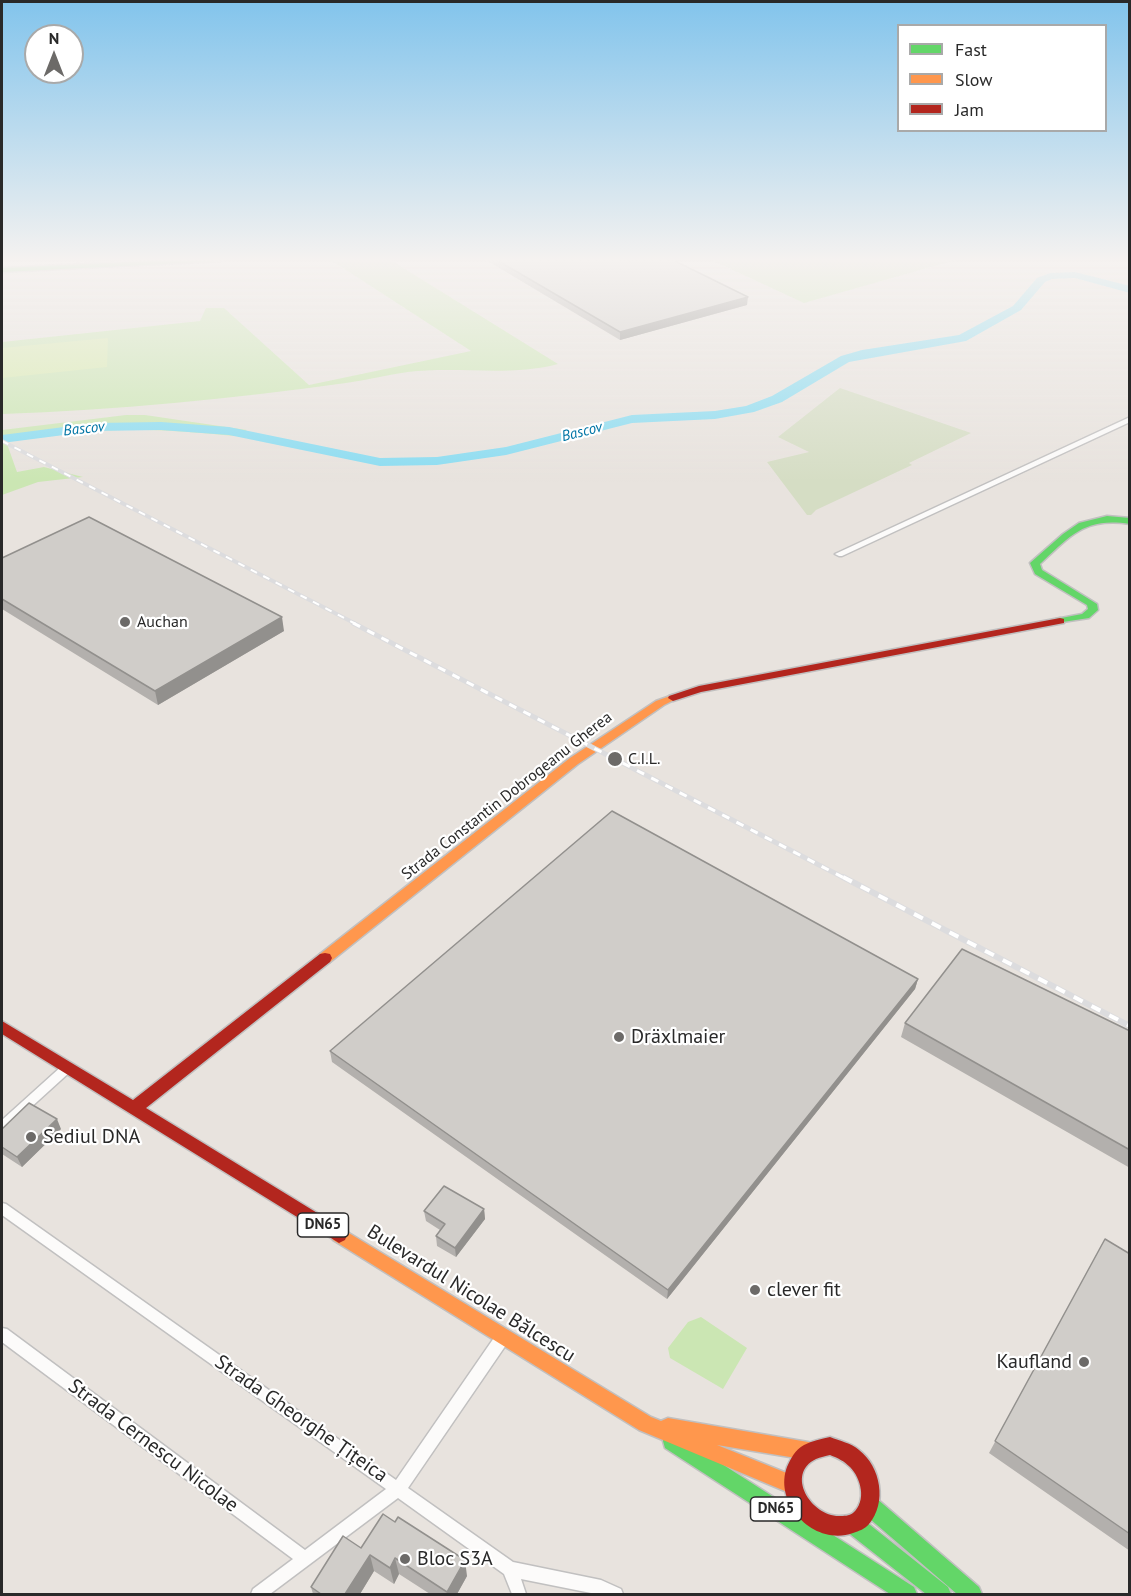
<!DOCTYPE html>
<meta charset="utf-8">
<style>
body{margin:0}
#map{position:relative;width:1131px;height:1596px;overflow:hidden;background:#e8e3de;font-family:"PT Sans",sans-serif}
canvas{display:block}
.frame{position:absolute;inset:0;border:3px solid #292929;pointer-events:none}
.legend{position:absolute;left:897px;top:24px;width:210px;height:108px;box-sizing:border-box;background:#fff;border:2px solid #a9a9a9;margin:0;padding:8px 10px;list-style:none;font-size:18px;color:#292929}
.legend li{display:flex;align-items:center;gap:12px;height:30px}
.legend b{width:30px;border:2px solid #a9a9a9}
.north{position:absolute;left:24px;top:24px;width:60px;height:60px;box-sizing:border-box;background:#fff;border:2px solid #a9a9a9;border-radius:50%;rotate:0deg;font-size:16px;font-weight:700;line-height:24px;text-align:center;color:#292929}
.north::after{content:'';display:block;margin:auto;width:21px;height:27px;background:#6c6a68;clip-path:polygon(50% 0,100% 100%,50% 72%,0 100%)}
</style>
<div id="map">
<canvas width="1131" height="1596"></canvas>
<div class="frame"></div>
<ul class="legend">
<li><b style="height:8px;background:#63d668"></b>Fast</li>
<li><b style="height:8px;background:#ff974d"></b>Slow</li>
<li><b style="height:8px;background:#b3261e"></b>Jam</li>
</ul>
<div class="north">N</div>
</div>
<script>
const context = document.querySelector('canvas').getContext('2d');
context.lineJoin = 'round';
function paint(path, color) { context.fillStyle = color; context.fill(path, 'evenodd'); }
function stroke(path, color, width, dash) { context.strokeStyle = color; context.lineWidth = width; context.lineCap = dash ? 'butt' : 'round'; context.setLineDash(dash || []); context.stroke(path); }
function drawText(font, color, halo, rows, align = 'center') {
  context.font = font + ' "PT Sans",sans-serif'; context.lineWidth = 4.5; context.setLineDash([]); context.textBaseline = 'middle'; context.strokeStyle = halo; context.fillStyle = color; for (const [text, x, y, turn = 0] of rows) {
    context.save(); context.translate(x, y); context.rotate((+turn || 0) * Math.PI / 180); context.textAlign = isNaN(turn) ? turn : align; if (halo) context.strokeText(text, 0, 0); context.fillText(text, 0, 0); context.restore();
  }
}
paint(new Path2D(`
 M329,259H389L558,364C509,377 458,366 408,372C387,375 367,380 346,383C232,399 116,410 2,414V342L200,321L206,308H224L309,385L471,351Z
 M709,259H959L804,303Z
 M126,415H145L247,430L236,436C198,433 159,429 121,430C82,431 44,436 6,441L17,472L44,467L83,477L38,482L2,495V430Z
 M701,1317L747,1348L723,1389L670,1358L668,1348L688,1322Z`), '#cbe6b3');
paint(new Path2D(`
 M840,388L971,433L909,463L912,465L816,510L811,515H807L767,462L809,452L778,437Z`), '#d5ddc4');
paint(new Path2D(`
 M108,338L107,367L2,378V348Z`), '#d8ebb0');
paint(new Path2D(`
 M1075,272L1130,286V293L1075,278L1052,279L1045,282L1021,310L966,341L849,362L782,402L754,412L715,419L632,423L506,455L437,465L380,466L229,435L161,430L95,431L2,443V435L95,423L161,422L229,427L380,458L437,457L506,447L632,415L715,411L746,406L772,396L841,356L862,350L959,335L1013,306L1037,278L1050,273Z`), '#8adcf1');
const street = new Path2D(`
 M1130,417V422L842,556H839L835,554Z
 M67,1063L71,1065L73,1068L71,1071L6,1130L2,1132V1120L63,1065Z
 M2,1203L6,1204L396,1480L498,1332L503,1331L508,1332L510,1337L508,1342L408,1488L513,1562L601,1580L621,1589L623,1594H596L521,1579L526,1594H512L504,1574L398,1498L270,1594H251L253,1589L293,1559L2,1342V1328L7,1329L305,1550L386,1489L2,1215Z`);
const fast = new Path2D(`
 M191,259H224L221,261L2,272V268Z
 M1107,516L1130,518V524C1085,517 1071,535 1040,564L1042,570L1097,604L1098,610L1089,618L1056,623V619L1082,614L1088,609L1087,605L1035,574L1030,563L1063,534L1079,523Z
 M672,1432L914,1587L917,1594H890L665,1448L663,1441L665,1434Z
 M869,1495L876,1498L979,1587L982,1594H957L862,1512L859,1505L862,1498Z
 M853,1514L860,1517L948,1587L951,1594H926L846,1531L843,1524L846,1517Z`);
const slow = new Path2D(`
 M673,695L677,696L678,698L664,705L578,764L330,962L325,963L320,962L318,958L320,954L570,758L656,701Z
 M339,1227L651,1417L661,1421L668,1418L808,1442L815,1444L817,1451L815,1458L808,1460L717,1445L799,1478L801,1485L799,1492L792,1494L639,1430L333,1240L331,1235L333,1230Z`);
const jam = new Path2D(`
 M1060,618L1064,619V623L701,692L673,701L668,698L669,696L699,686Z
 M325,953L330,954L332,958L330,962L146,1108L345,1230L347,1235L345,1240L339,1243L2,1034V1021L133,1100L320,954Z
 M830,1437C840,1441 851,1443 859,1450C881,1467 887,1503 869,1524C865,1529 859,1531 853,1533C815,1547 773,1504 787,1467C791,1458 795,1450 804,1445C812,1441 821,1439 830,1437ZM830,1455C838,1458 844,1461 850,1467C861,1478 867,1501 853,1513C849,1516 844,1516 839,1516C811,1516 785,1474 816,1459C820,1457 826,1456 830,1455Z`);
stroke(street, '#c1c0c0', 3);
stroke(fast, '#c1c0c0', 3);
stroke(slow, '#c1c0c0', 3);
stroke(jam, '#c1c0c0', 3);
paint(street, '#fcfbfa');
paint(fast, '#63d668');
paint(slow, '#ff974d');
paint(jam, '#b3261e');
const railFar2 = new Path2D(`
 M2,441L356,624`);
const railFar1 = new Path2D(`
 M353,623L846,879`);
const rail = new Path2D(`
 M843,877L1130,1026`);
stroke(railFar2, '#dcdcde', 4);
stroke(railFar1, '#dcdcde', 5);
stroke(rail, '#dcdcde', 6);
stroke(railFar2, '#fff', 2, [7]);
stroke(railFar1, '#fff', 3, [8]);
stroke(rail, '#fff', 4, [10]);
paint(new Path2D(`
 M485,259H623L747,305L620,340L486,260Z
 M2,558L284,631L158,705L2,609Z
 M918,979L915,989L667,1299L332,1062L330,1051Z
 M905,1023L1130,1031V1168L901,1037Z
 M2,1129H61L22,1167L2,1154Z
 M484,1209L485,1219L456,1257L437,1246L436,1236L440,1230L426,1221L424,1211Z
 M1105,1239L1130,1254V1551L989,1453Z
 M361,1548L467,1576L457,1594H430L399,1574L394,1584L374,1571L360,1594H313L311,1587Z`), '#b3b0ad');
paint(new Path2D(`
 M748,297L747,305L620,340V332Z
 M282,617L284,631L158,705L155,691Z
 M918,979L915,989L667,1299L668,1290Z
 M57,1119L61,1129L22,1167L17,1157Z
 M484,1209L485,1219L456,1257L455,1248Z
 M370,1555L374,1571L360,1594H345Z
 M395,1558L399,1574L394,1584L390,1568Z
 M465,1560L467,1576L457,1594H447V1592Z`), '#92908d');
const building = new Path2D(`
 M495,259H623L627,261L636,259H671L748,297L620,332Z
 M89,517L282,617L155,691L2,599V558Z
 M612,811L918,979L668,1290L330,1051Z
 M962,949L1130,1031V1150L905,1023Z
 M29,1103L57,1119L17,1157L2,1147V1129Z
 M444,1186L484,1209L455,1248L436,1236L445,1224L424,1211Z
 M1105,1239L1130,1254V1534L995,1441Z
 M383,1514L395,1522L398,1517L465,1560L447,1592L395,1558L390,1568L370,1555L345,1594H321L311,1587L343,1536L361,1548Z`);
paint(building, '#d0cdc9');
stroke(building, '#92908d', 1.5);
const sky = context.createLinearGradient(0, 0, 0, 482);
sky.addColorStop(0, '#82c4ec');
sky.addColorStop(0.54, '#f5f2f0');
sky.addColorStop(1, '#f5f2f000');
context.fillStyle = sky;
context.fillRect(0, 0, 1131, 482);
for (const [x, y, r, color] of [
 [125,622,6,"#6c6a68"],
 [615,759,8,"#6c6a68"],
 [619,1037,6,"#6c6a68"],
 [31,1137,6,"#6c6a68"],
 [755,1290,6,"#6c6a68"],
 [1084,1362,6,"#6c6a68"],
 [405,1559,6,"#6c6a68"]
]) { const dot = new Path2D(); dot.arc(x, y, r, 0, 2 * Math.PI); context.fillStyle = color; context.fill(dot); stroke(dot, '#fff', 2); }
drawText('italic 15px', '#0175a5', '#fff', [
 ["Bascov",84,429,-6],
 ["Bascov",582,432,-14]
]);
for (const [x, y, w] of [
 [323,1225,51],
 [776,1509,51]
]) { const box = new Path2D(); box.roundRect(x - w / 2, y - 12, w, 24, 4.5); context.fillStyle = '#fff'; context.fill(box); stroke(box, '#292929', 1.5); }
drawText('bold 15px', '#292929', null, [
 ["DN65",323,1225],
 ["DN65",776,1509]
]);
drawText('16px', '#292929', '#fff', [
 ["Auchan",137,622],
 ["C.I.L.",628,759]
], 'left');
drawText('16px', '#292929', '#fff', [
 ["Strada Constantin Dobrogeanu Gherea",507,796,-38]
]);
drawText('20px', '#292929', '#fff', [
 ["Dräxlmaier",631,1037],
 ["Sediul DNA",43,1137],
 ["clever fit",767,1290],
 ["Kaufland",1072,1362,"right"],
 ["Bloc S3A",417,1559]
], 'left');
drawText('20px', '#292929', '#fff', [
 ["Bulevardul Nicolae Bălcescu",471,1294,32],
 ["Strada Gheorghe Țițeica",301,1419,35],
 ["Strada Cernescu Nicolae",153,1446,37]
]);
</script>
